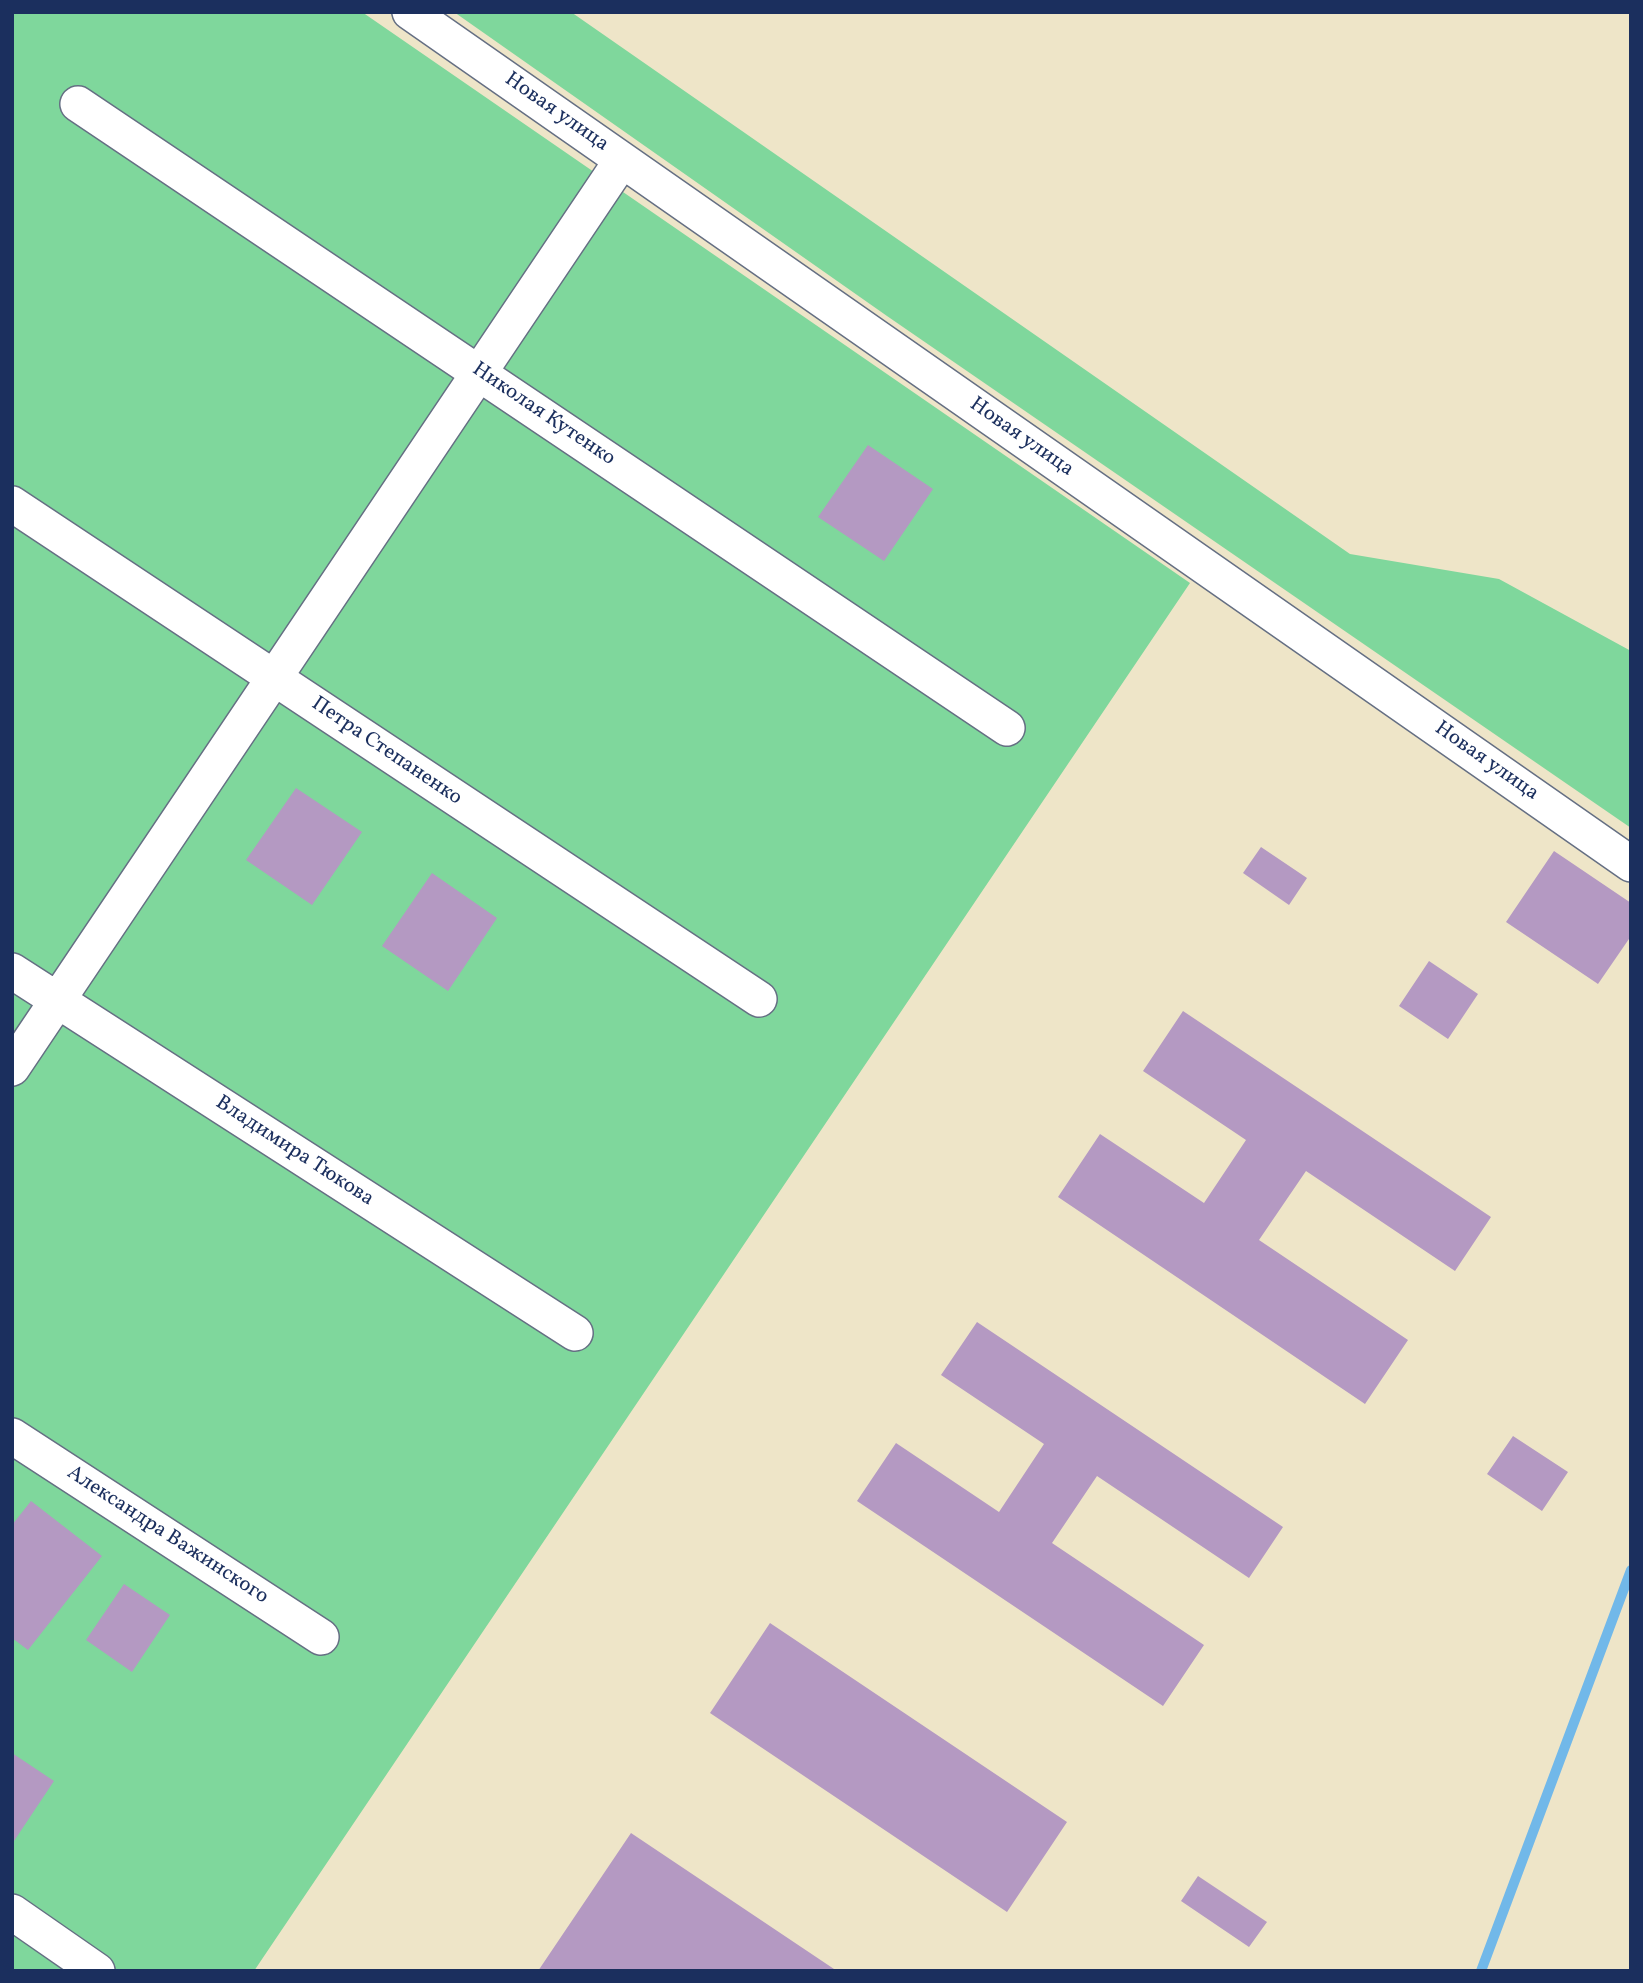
<!DOCTYPE html>
<meta charset="utf-8">
<style>
body{margin:0}
#map{position:relative;width:1643px;height:1983px;overflow:hidden;background:#eee5c8;font-family:Vollkorn,serif}
canvas{display:block}
.frame{position:absolute;inset:0;border:14px solid #1b2f5e;pointer-events:none}
</style>
<div id="map">
<canvas width="1643" height="1983"></canvas>
<div class="frame"></div>
</div>
<script>
const context = document.querySelector('canvas').getContext('2d');
context.lineJoin = 'round';
function paint(path, color) { context.fillStyle = color; context.fill(path, 'evenodd'); }
function stroke(path, color, width, dash) { context.strokeStyle = color; context.lineWidth = width; context.lineCap = dash ? 'butt' : 'round'; context.setLineDash(dash || []); context.stroke(path); }
function drawText(font, color, halo, rows, align = 'center') {
  context.font = font + ' Vollkorn,serif'; context.lineWidth = 5; context.setLineDash([]); context.textBaseline = 'middle'; context.strokeStyle = halo; context.fillStyle = color; for (const [text, x, y, turn = 0] of rows) {
    context.save(); context.translate(x, y); context.rotate((+turn || 0) * Math.PI / 180); context.textAlign = isNaN(turn) ? turn : align; if (halo) context.strokeText(text, 0, 0); context.fillText(text, 0, 0); context.restore();
  }
}
paint(new Path2D(`
 M12,12H362L1190,583L254,1971H12Z
 M454,12H571L1350,554L1499,579L1631,651V828L887,316Z`), '#7fd79c');
stroke(new Path2D(`
 M1481,1971L1631,1570`), '#71b8e9', 10);
paint(new Path2D(`
 M868,445L933,489L884,561L818,517Z
 M296,788L362,832L312,905L246,860Z
 M1261,847L1307,878L1289,905L1243,873Z
 M1554,851L1631,903V936L1598,984L1506,922Z
 M432,873L497,918L448,991L382,946Z
 M1429,961L1478,994L1448,1039L1399,1006Z
 M1183,1011L1491,1217L1455,1271L1306,1171L1259,1240L1408,1340L1365,1404L1058,1197L1100,1134L1204,1203L1246,1140L1143,1071Z
 M977,1322L1283,1527L1249,1578L1097,1476L1052,1543L1204,1645L1163,1706L857,1501L896,1443L999,1512L1044,1444L941,1375Z
 M1513,1436L1568,1472L1542,1511L1487,1474Z
 M31,1501L102,1556L28,1650L12,1638V1525Z
 M124,1584L170,1615L132,1672L86,1640Z
 M770,1623L1067,1822L1007,1912L710,1713Z
 M12,1753L54,1781L12,1844Z
 M631,1833L837,1971H538Z
 M1198,1876L1267,1922L1249,1947L1181,1901Z`), '#b499c2');
const street = new Path2D(`
 M410,12L1631,864
 M78,104L1007,728
 M12,504L759,999
 M12,971L575,1333
 M12,1068L622,160
 M12,1436L321,1637
 M12,1912L97,1971`);
stroke(street, '#656f83', 38);
stroke(street, '#fff', 35);
drawText('21px', '#1b2f5e', '#fff', [
 ["Новая улица",556,113,35],
 ["Николая Кутенко",543,415,34],
 ["Новая улица",1021,438,35],
 ["Петра Степаненко",386,752,34],
 ["Новая улица",1486,762,35],
 ["Владимира Тюкова",294,1152,33],
 ["Александра Важинского",167,1536,33]
]);
</script>
